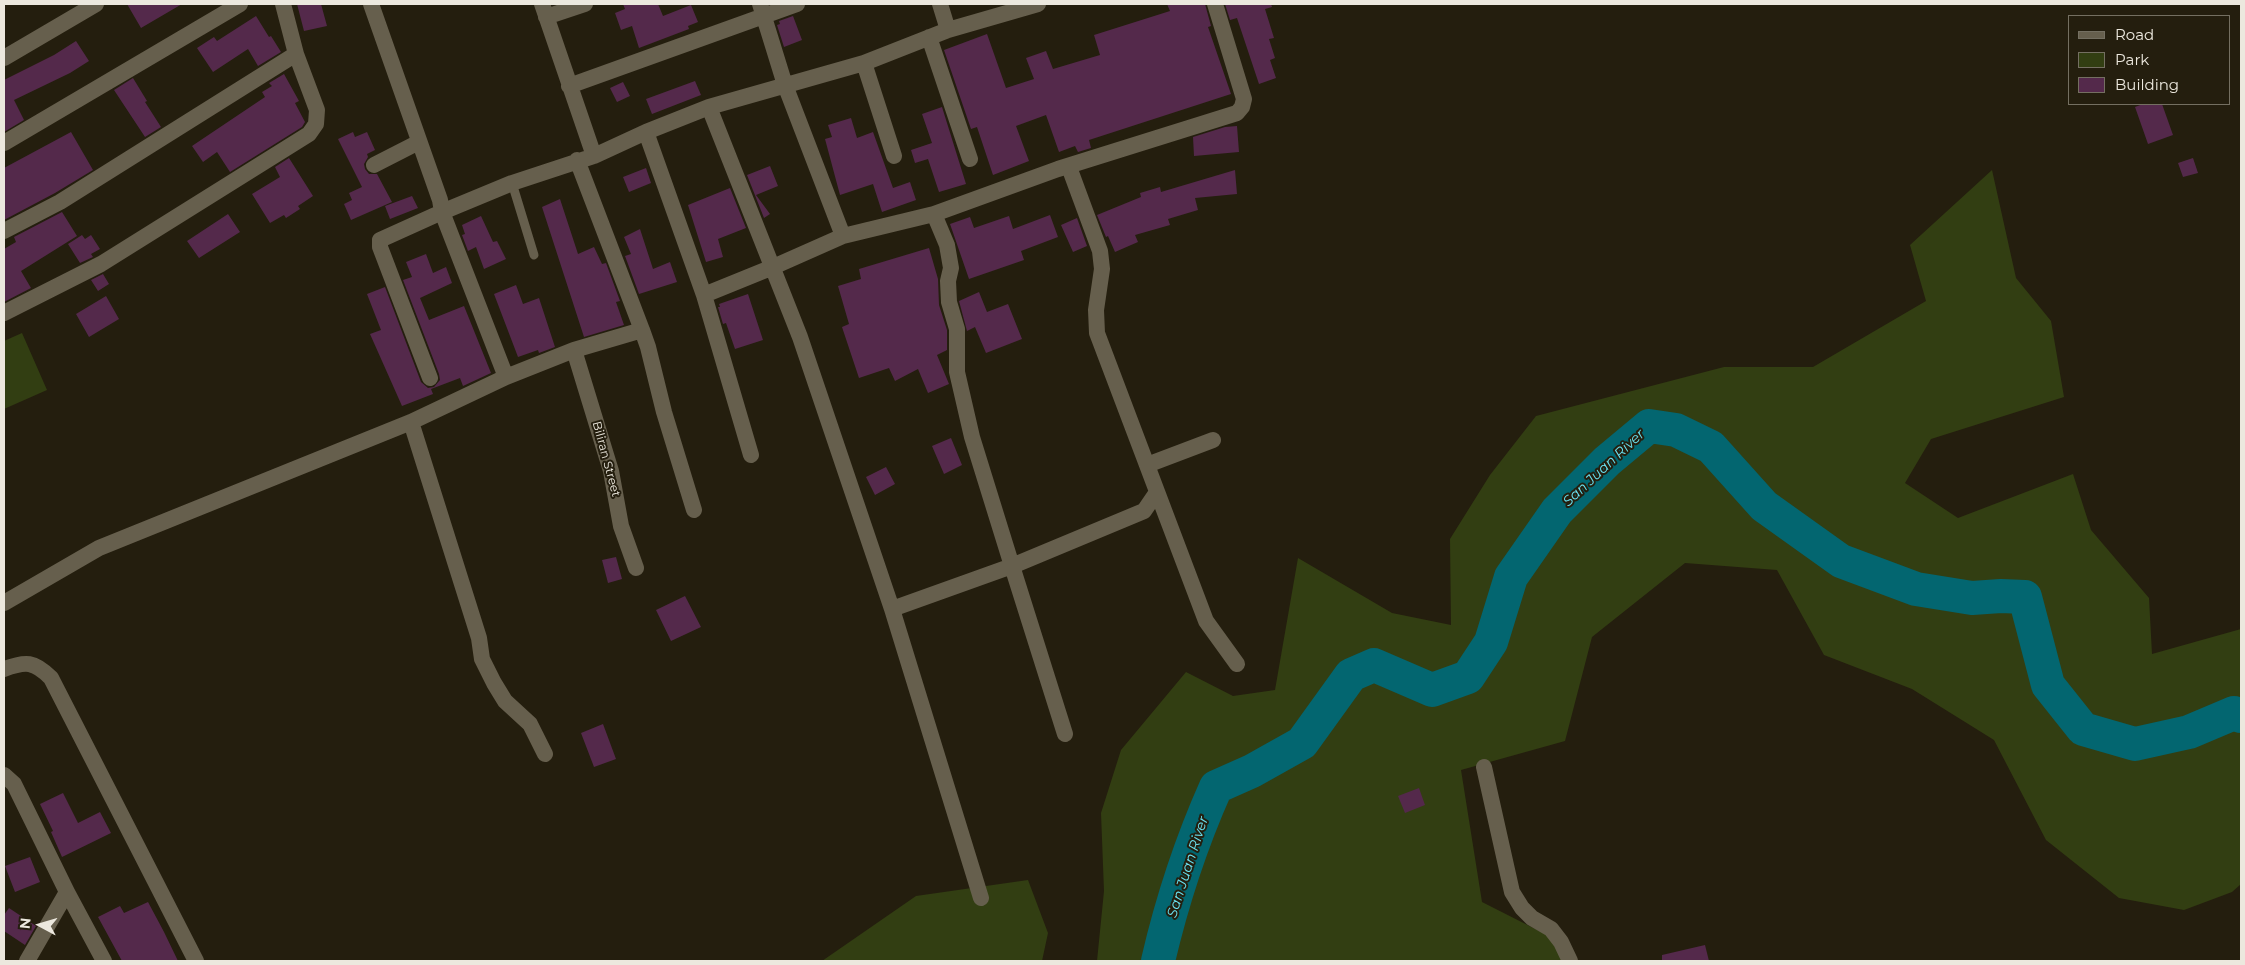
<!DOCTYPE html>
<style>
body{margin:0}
#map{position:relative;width:2245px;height:965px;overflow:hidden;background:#241e0e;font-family:Montserrat,sans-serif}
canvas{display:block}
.frame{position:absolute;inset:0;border:5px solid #ece8de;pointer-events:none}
.legend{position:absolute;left:2068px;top:15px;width:162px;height:90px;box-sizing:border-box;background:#241e0e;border:1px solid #746f61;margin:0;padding:6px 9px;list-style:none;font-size:15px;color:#ece8de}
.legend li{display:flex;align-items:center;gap:10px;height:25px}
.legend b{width:25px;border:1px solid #746f61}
.north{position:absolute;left:15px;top:900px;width:50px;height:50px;-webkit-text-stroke:4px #241e0e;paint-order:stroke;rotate:276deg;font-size:14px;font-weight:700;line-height:20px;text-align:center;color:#ece8de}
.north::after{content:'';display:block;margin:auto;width:18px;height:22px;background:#ece8de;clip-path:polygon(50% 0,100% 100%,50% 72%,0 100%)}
</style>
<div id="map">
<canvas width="2245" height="965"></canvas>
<div class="frame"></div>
<ul class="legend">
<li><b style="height:6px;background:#665f4d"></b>Road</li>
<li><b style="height:14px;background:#323e12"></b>Park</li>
<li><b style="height:14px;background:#54294b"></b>Building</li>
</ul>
<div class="north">N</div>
</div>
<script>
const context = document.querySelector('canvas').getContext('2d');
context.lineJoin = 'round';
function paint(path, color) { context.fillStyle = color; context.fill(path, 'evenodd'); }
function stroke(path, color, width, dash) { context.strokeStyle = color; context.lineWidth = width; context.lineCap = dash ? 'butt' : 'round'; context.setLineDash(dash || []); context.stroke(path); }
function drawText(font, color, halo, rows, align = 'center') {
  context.font = font + ' Montserrat,sans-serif'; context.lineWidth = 4; context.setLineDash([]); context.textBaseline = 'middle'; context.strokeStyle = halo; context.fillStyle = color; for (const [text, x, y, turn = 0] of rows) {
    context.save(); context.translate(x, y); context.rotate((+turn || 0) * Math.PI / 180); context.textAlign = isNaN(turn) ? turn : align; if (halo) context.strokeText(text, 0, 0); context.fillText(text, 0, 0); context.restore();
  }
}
paint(new Path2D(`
 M1992,170L2016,278L2051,321L2064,397L1931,439L1905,483L1958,518L2073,474L2091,530L2149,598L2152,654L2241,629V884L2232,892L2184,910L2119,898L2046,840L1994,740L1912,689L1824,655L1777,570L1685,563L1592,637L1565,741L1461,770L1482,902L1561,942L1565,961H1097L1104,891L1101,813L1121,750L1186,672L1233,696L1275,690L1298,558L1392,613L1451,625L1450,539L1490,475L1536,416L1724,367H1813L1926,301L1910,245Z
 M22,333L47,390L4,409V341Z
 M1028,880L1048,933L1042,961H822L916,896Z`), '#323e12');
stroke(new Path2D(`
 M1158,961C1172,901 1191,843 1216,787L1252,771L1302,743L1351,675L1374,665L1432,690L1468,677L1491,642L1511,577L1557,511L1607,461L1649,426L1676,430L1711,447L1764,506L1841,561L1916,589L1972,598L2001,596L2025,597L2048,685L2083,729L2135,744L2189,732L2234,713L2241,716`), '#036670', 34);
paint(new Path2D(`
 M127,4H182L141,28Z
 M297,4H321L327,26L304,31Z
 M623,4H658L663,16L691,5L698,22L688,26L689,29L639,48L632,26L621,30L615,13L625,9Z
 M1167,4H1205L1211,26L1208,27L1231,94L1089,140L1091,148L1078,152L1075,146L1059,152L1046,115L1016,126L1029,161L993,175L977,127L971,129L944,50L987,34L1006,88L1034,79L1026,58L1046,51L1053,69L1100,55L1094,35L1170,11Z
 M1225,4H1271L1272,7L1265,9L1274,38L1269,39L1275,58L1270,60L1276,78L1259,84L1237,18L1230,20Z
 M256,16L269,37L271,36L281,52L258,66L248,49L213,72L197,48L214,37L217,41Z
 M793,16L802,40L784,47L777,25L780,24L779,21Z
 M76,41L89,61L70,73L14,100L24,120L4,132V80L54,55Z
 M284,74L299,101L295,103L305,122L302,127L230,172L217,152L203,162L192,146L265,97L262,92L272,86L269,83Z
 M133,78L147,101L145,102L161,127L145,137L114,90Z
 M695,81L701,95L652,114L646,99Z
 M623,82L630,96L617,102L610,88Z
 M2143,104H2162L2173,135L2148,144L2135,107Z
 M942,107L966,184L939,192L928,159L915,163L911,150L932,143L922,114Z
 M851,118L857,138L873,132L893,188L910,182L916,200L882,212L873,184L840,195L825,139L832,137L828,125Z
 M1237,126L1239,152L1194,156L1193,137L1225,127Z
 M71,132L93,170L55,193L4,220V168Z
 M353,132L355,137L367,132L375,150L367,154L368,157L364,164L365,169L369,174H377L392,202L351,220L344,204L352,200L349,193L362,187L338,139Z
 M289,158L313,196L298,206L300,209L286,218L284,215L270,223L252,194L280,177L275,167Z
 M2193,158L2198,173L2183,177L2178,163Z
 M770,166L778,186L756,195L770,214L764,218L747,175Z
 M646,168L651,183L629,192L623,177Z
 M1235,170L1237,194L1195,198L1198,210L1168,219L1170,225L1135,235L1138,242L1115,252L1108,236L1106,237L1097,215L1141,197L1140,193L1160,187L1161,192Z
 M730,188L746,228L718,239L723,257L706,262L688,205Z
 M412,196L418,208L390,219L385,206Z
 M560,199L578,254L594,247L602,264L606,263L620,301L616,302L624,325L584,337L542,207Z
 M62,212L77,236L21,271L31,288L4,302V249L16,242L14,237Z
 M228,214L240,232L199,258L187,241Z
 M1050,215L1058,237L1021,251L1024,260L969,279L950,224L970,217L974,228L1009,216L1013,229Z
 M481,216L493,242L497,241L506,259L484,269L476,247L468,251L462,235L465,234L462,225Z
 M1077,218L1087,246L1073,252L1061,225Z
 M640,229L653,269L670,262L677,282L639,294L625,256L631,254L624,237Z
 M82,235L85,239L91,235L100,249L91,254L93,257L80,263L68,244Z
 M929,248L938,279L939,305L947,330V350L937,355L949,384L928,393L918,369L895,381L889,368L859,378L842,327L849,324L838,286L861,279L859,269Z
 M426,254L433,273L446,267L452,283L420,298L429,320L464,306L491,373L463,386L460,378L431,389L433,394L402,406L370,334L381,330L367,294L385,287L421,382L428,388L434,387L440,380L439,374L403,280L412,277L406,262Z
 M103,274L109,284L98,291L91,280Z
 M516,285L523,304L539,298L555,347L539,353L538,350L518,357L494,294Z
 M979,292L987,312L1008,304L1022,339L986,353L975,327L967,331L959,301Z
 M748,294L763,340L735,349L726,323L723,324L718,307H720L719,304Z
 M106,296L119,319L89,337L76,314Z
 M951,438L962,465L944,474L932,446Z
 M886,467L895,484L875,495L866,477Z
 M616,557L622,579L608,583L602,560Z
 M685,596L701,627L671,641L656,610Z
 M603,724L616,759L594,767L581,733Z
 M1419,788L1425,805L1405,813L1398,796Z
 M63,793L78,823L100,812L111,833L62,857L51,832L53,831L40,804Z
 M30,857L40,882L15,892L5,866Z
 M148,902L164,932L178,961H122L98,917L120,906L124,913Z
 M9,908L36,926L25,945L4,931V915Z
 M1705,945L1709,961H1662V955Z`), '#54294b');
stroke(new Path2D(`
 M512,183L534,255`), '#665f4d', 9);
stroke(new Path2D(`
 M371,4L440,200L442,212L512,183L594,156L646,132L709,107L864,63L948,30L1038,4
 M542,4L594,156
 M760,4L785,85L843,236
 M940,4L948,30
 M546,17L585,4
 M929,37L970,159
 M4,58L96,4
 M864,63L894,156
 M569,86L797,4
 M709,107L800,337L892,609L1012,566L972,437L957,372V329L949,302L948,281L951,268L947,245L934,214
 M646,132L704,295L773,267L843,236L934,214L1058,169L1237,113L1242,107L1244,99L1215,4
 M4,143L240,4
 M374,165L419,142
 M1069,167L1100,251L1102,269L1096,310L1097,333L1206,621L1237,664
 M4,231L60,202L296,54
 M704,295L751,455
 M4,313L101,264L309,134L316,124L317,110L296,54L283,4
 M642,330L648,347L664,412L694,510
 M574,350L611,471L621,526L636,568
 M430,378L380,247V240L442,212L506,377
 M411,422L479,638L482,659L494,683L505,701L530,724L545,754
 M1147,465L1213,440
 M4,603L99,548L411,422L506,377L574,350L642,330L577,160
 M892,609L981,898
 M4,669C26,661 34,661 51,678L196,961
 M1065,734L1012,566L1144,511L1157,492
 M1484,767L1512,892L1522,908L1532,918L1551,929L1561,942L1570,961
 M4,775L14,784L67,892L104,961
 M27,961L67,892`), '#665f4d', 16);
drawText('12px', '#ece8de', '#241e0e', [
 ["Biliran Street",606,459,75]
]);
drawText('italic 14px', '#6be3f2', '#241e0e', [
 ["San Juan River",1604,468,-43],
 ["San Juan River",1188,867,-72]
]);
</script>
